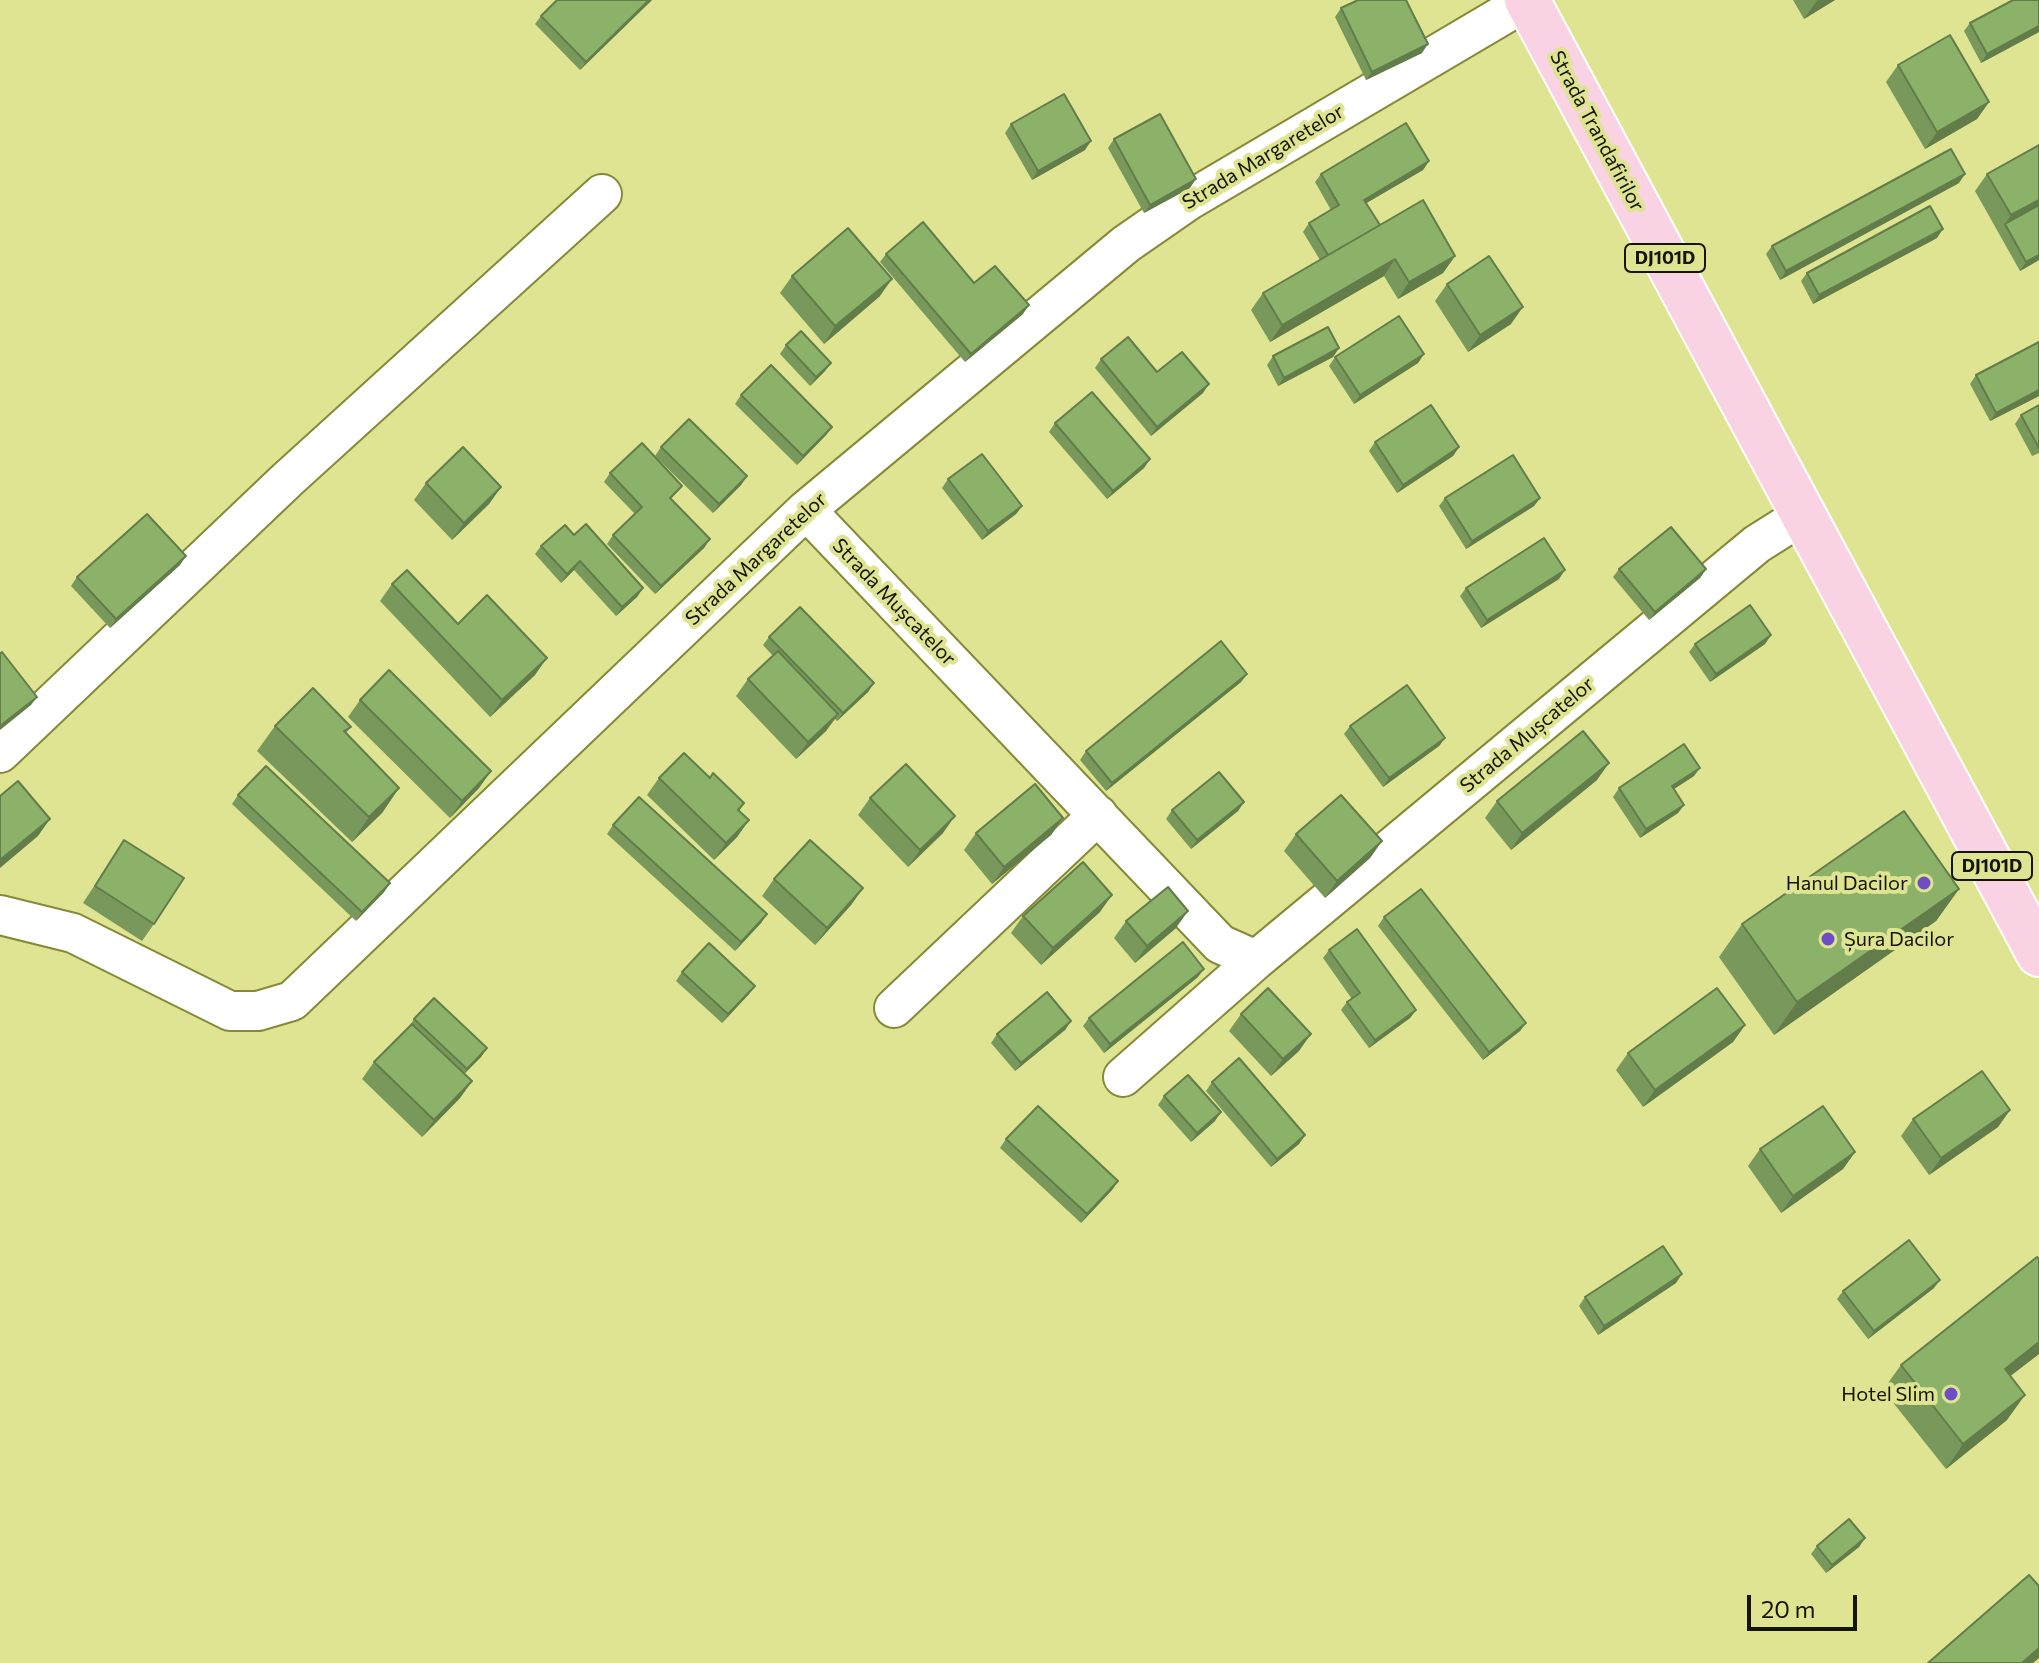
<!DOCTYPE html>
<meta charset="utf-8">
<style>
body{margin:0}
#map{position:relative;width:2039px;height:1663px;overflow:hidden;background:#dee491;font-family:Commissioner,sans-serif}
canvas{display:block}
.scale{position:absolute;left:1747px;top:1595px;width:110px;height:36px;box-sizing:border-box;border:4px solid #141500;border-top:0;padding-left:10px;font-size:24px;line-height:28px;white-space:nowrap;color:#141500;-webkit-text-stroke:6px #dee491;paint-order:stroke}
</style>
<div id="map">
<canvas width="2039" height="1663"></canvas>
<div class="scale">20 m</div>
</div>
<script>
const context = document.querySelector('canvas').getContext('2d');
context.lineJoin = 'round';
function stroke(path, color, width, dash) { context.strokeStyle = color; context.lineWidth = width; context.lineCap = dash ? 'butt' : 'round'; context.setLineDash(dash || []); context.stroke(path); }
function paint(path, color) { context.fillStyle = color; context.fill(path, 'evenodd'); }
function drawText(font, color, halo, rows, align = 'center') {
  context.font = font + ' Commissioner,sans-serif'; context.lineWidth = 8; context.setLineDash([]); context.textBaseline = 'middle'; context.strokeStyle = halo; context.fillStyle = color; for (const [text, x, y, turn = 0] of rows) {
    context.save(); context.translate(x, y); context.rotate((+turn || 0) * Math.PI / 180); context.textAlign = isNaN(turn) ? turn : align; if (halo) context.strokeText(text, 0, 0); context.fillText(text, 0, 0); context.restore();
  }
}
const minor = new Path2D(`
 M806,510L1220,944L1256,960
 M0,753L288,479L602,194
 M0,915L73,933L230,1011H258L292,1001L806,510L1126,244L1188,201L1527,1
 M894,1008L1098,815
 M1123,1077L1256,960L1757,544L1803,515`);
const major = new Path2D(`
 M1527,0L2039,954`);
stroke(minor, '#868a38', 42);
stroke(major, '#fff', 48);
stroke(minor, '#fff', 38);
stroke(major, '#f9d3e3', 44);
paint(new Path2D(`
 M652,0L580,70L535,24L541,16Z
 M1793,0H1835L1804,19Z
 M2039,0V32L1981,63L1964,31L1970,23Z
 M1341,8L1422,53L1366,80L1335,17Z
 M1898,65L1989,102L1977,119L1925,149L1886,82Z
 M1011,124L1085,150L1032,180L1005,133Z
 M1114,139L1190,188L1144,213L1108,148Z
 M2039,145V260L2020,271L1975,191L1987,174Z
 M1429,161L1423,170L1366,203L1380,225L1455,256L1443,273L1398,299L1384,276L1270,342L1251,310L1263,293L1320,260L1303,232L1309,223L1331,210L1315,182L1321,174Z
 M1959,183L1780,280L1766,254L1772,246Z
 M1937,238L1813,304L1801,281L1807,273Z
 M886,254L1023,314L965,362L880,262Z
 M792,276L880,296L824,344L780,293Z
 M1447,284L1511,324L1468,352L1435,301Z
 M786,345L831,363L825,371L810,386L780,354Z
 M1339,348L1333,357L1278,386L1267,365L1273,356Z
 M1424,354L1418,363L1354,404L1329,366L1335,357Z
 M1101,359L1157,372L1203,393L1151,436L1095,368Z
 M1976,375L2039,396L1990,421L1970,384Z
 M741,395L832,427L826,435L797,465L735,404Z
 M2039,405V453L2032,456L2015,424L2021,415Z
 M1055,423L1150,459L1144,468L1107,499L1049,432Z
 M1375,442L1459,447L1453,456L1397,493L1369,451Z
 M661,447L747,476L741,485L713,513L655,456Z
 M610,473L682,486L671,499L710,539L704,548L655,594L607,544L613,535L635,514L604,482Z
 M948,479L1022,506L1016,514L982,540L942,488Z
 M426,483L501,487L489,504L452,540L414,500Z
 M1445,498H1540L1534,506L1466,549L1439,506Z
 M574,535L643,588L637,597L616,616L574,570L561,583L535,554L541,546Z
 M180,565L110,628L71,586L77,577Z
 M1619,569H1706L1700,578L1649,620L1613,577Z
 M1559,579L1481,628L1460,596L1466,588Z
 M392,584L535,675L490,717L380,601Z
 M1771,635L1765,644L1710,682L1689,652L1695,644Z
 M769,637L874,683L868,692L837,721L835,719L826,731L796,759L736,696L748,679L773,656L763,645Z
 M1247,674L1241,682L1106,791L1080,760L1086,751Z
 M360,700L491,771L479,788L450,818L348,717Z
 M275,726L351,727L346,733L399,788L382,813L352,842L257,751Z
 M1350,726L1445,738L1439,746L1383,787L1344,734Z
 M1694,776L1674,789L1684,805L1678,813L1640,838L1613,797L1619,788Z
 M659,778L744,803L739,811L749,820L737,837L714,860L647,795Z
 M1597,780L1511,850L1485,818L1497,801Z
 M238,795L390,883L384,892L356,921L232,804Z
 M870,798L943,833L908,867L858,815Z
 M1244,802L1238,811L1191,849L1166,819L1172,810Z
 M1063,818L1051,835L992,884L964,850L976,833Z
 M613,825L767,914L761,923L735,951L607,834Z
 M1296,834L1382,841L1370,858L1325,898L1284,851Z
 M124,840L154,924L142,941L83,903Z
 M774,879L863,888L851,905L815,945L762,896Z
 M1959,889L1936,921L1774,1035L1719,957L1742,924Z
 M1100,912L1041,965L1011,933L1023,916Z
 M1384,917L1526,1023L1520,1031L1483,1060L1378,926Z
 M1126,921L1176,928L1135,963L1114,938Z
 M1329,950L1416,1010L1410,1018L1369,1048L1341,1010L1347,1002L1352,999L1323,958Z
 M682,972L749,994L722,1023L676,981Z
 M1198,977L1104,1053L1083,1026L1089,1018Z
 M1241,1014L1299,1051L1271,1076L1229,1031Z
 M414,1019L487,1048L481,1057L464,1074L472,1081L460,1098L422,1137L362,1079L374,1062L409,1027Z
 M1071,1021L1065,1030L1015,1071L991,1043L997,1034Z
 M1745,1025L1733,1042L1643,1107L1616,1070L1628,1053Z
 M1212,1082L1305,1135L1299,1144L1271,1167L1206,1091Z
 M1164,1096L1215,1121L1191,1142L1158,1105Z
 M2010,1110L1998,1127L1929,1175L1901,1136L1913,1119Z
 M1006,1139L1118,1181L1112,1190L1081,1223L1000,1148Z
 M1760,1149L1855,1152L1843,1169L1781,1213L1748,1166Z
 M2039,1259V1354L2010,1376L2007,1420L1946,1469L1883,1390L1901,1365Z
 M1676,1283L1598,1335L1579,1306L1585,1297Z
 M1934,1288L1868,1339L1837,1299L1843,1291Z
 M1865,1538L1859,1547L1826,1573L1811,1554L1817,1546Z`), '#78995b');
paint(new Path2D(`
 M649,0H652L580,70L586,62Z
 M1818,0H1835L1804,19L1816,2Z
 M2039,26V32L1981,63L1987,54Z
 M1428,44L1422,53L1366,80L1372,72Z
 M1989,102L1977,119L1925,149L1937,132Z
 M1091,141L1085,150L1032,180L1038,171Z
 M1429,161L1423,170L1358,208L1364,200Z
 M1965,174L1959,183L1780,280L1786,271Z
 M1196,179L1190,188L1144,213L1150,205Z
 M2039,200V210L2005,224L2011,215Z
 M1943,229L1937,238L1813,304L1819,295Z
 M2039,255V260L2020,271L2026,262Z
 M1455,256L1443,273L1398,299L1409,282Z
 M1395,259L1384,276L1270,342L1282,325Z
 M892,279L880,296L824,344L835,326Z
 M1029,305L1023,314L965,362L971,354Z
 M1523,307L1511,324L1468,352L1480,335Z
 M1339,348L1333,357L1278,386L1284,378Z
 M1424,354L1418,363L1354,404L1360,395Z
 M831,363L825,371L810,386L816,377Z
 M1209,384L1203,393L1151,436L1157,427Z
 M2039,390V396L1990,421L1996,413Z
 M832,427L826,435L797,465L803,456Z
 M1459,447L1453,456L1397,493L1403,485Z
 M1150,459L1144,468L1107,499L1113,491Z
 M747,476L741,485L713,513L719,504Z
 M501,487L489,504L452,540L464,523Z
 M1540,498L1534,506L1466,549L1472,541Z
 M1022,506L1016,514L982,540L988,531Z
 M710,539L704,548L655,594L661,586Z
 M186,556L180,565L110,628L116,619Z
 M580,561L574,570L561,583L567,574Z
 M1706,569L1700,578L1649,620L1655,612Z
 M1565,570L1559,579L1481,628L1487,620Z
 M643,588L637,597L616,616L622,607Z
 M1771,635L1765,644L1710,682L1716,674Z
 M547,658L535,675L490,717L502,700Z
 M1247,674L1241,682L1106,791L1112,783Z
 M874,683L868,692L837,721L843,713Z
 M37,697L31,705L0,730V726Z
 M838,714L826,731L796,759L808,742Z
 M1445,738L1439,746L1383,787L1389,778Z
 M1609,763L1597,780L1511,850L1522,833Z
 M1700,768L1694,776L1666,794L1672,786Z
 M491,771L479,788L450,818L462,801Z
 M399,788L382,813L352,842L369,817Z
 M1244,802L1238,811L1191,849L1197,840Z
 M1684,805L1678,813L1640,838L1646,829Z
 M955,816L943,833L908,867L920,850Z
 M1063,818L1051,835L992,884L1004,867Z
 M50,819L38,836L0,868V860Z
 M749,820L737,837L714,860L726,843Z
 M1382,841L1370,858L1325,898L1337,881Z
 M390,883L384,892L356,921L362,912Z
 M863,888L851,905L815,945L827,928Z
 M1959,889L1936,921L1774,1035L1797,1002Z
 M1112,895L1100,912L1041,965L1053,948Z
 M1188,911L1176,928L1135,963L1147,946Z
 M767,914L761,923L735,951L741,942Z
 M1204,969L1198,977L1104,1053L1110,1044Z
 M755,986L749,994L722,1023L728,1014Z
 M1416,1010L1410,1018L1369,1048L1375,1040Z
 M1071,1021L1065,1030L1015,1071L1021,1063Z
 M1526,1023L1520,1031L1483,1060L1489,1052Z
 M1745,1025L1733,1042L1643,1107L1655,1090Z
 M1311,1034L1299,1051L1271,1076L1283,1059Z
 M487,1048L481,1057L461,1077L467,1069Z
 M472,1081L460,1098L422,1137L434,1120Z
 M2010,1110L1998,1127L1929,1175L1941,1158Z
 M1221,1112L1215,1121L1191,1142L1197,1133Z
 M1305,1135L1299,1144L1271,1167L1277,1159Z
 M1855,1152L1843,1169L1781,1213L1793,1196Z
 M1118,1181L1112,1190L1081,1223L1087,1214Z
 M1682,1274L1676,1283L1598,1335L1604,1326Z
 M1940,1280L1934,1288L1868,1339L1874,1331Z
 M2039,1342V1354L1987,1394L2005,1369Z
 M2025,1395L2007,1420L1946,1469L1963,1444Z
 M1865,1538L1859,1547L1826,1573L1832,1565Z
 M2039,1648V1658L2033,1663H2022Z`), '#627d4a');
const building = new Path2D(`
 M557,0H649L586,62L541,16Z
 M1358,0H1406L1428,44L1372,72L1341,8Z
 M2013,0H2039V26L1987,54L1970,23Z
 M1950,35L1989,102L1937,132L1898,65Z
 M1064,94L1091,141L1038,171L1011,124Z
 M1160,114L1196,179L1150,205L1114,139Z
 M1406,123L1429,161L1364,200L1380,225L1328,255L1309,223L1339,205L1321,174Z
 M2039,145V200L2011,215L1987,174Z
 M1951,149L1965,174L1786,271L1772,246Z
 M1423,200L1455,256L1409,282L1395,259L1282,325L1263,293Z
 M2039,205V255L2026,262L2005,224Z
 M1930,206L1943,229L1819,295L1807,273Z
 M923,222L974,283L995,266L1029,305L971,354L886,254Z
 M848,228L892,279L835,326L792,276Z
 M1489,256L1523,307L1480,335L1447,284Z
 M1399,316L1424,354L1360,395L1335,357Z
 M1328,327L1339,348L1284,378L1273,356Z
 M801,331L831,363L816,377L786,345Z
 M1128,337L1157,372L1182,352L1209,384L1157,427L1101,359Z
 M2039,342V390L1996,413L1976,375Z
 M771,365L832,427L803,456L741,395Z
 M1092,392L1150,459L1113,491L1055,423Z
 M1431,405L1459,447L1403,485L1375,442Z
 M2039,405V448L2021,415Z
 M689,419L747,476L719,504L661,447Z
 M642,443L682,486L670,498L710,539L661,586L613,535L642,507L610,473Z
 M463,447L501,487L464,523L426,483Z
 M982,454L1022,506L988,531L948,479Z
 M1513,455L1540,498L1472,541L1445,498Z
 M147,514L186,556L116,619L77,577Z
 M586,524L643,588L622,607L580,561L567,574L541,546L565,525L574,535Z
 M1671,527L1706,569L1655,612L1619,569Z
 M1544,538L1565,570L1487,620L1466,588Z
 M407,570L458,624L487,595L547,658L502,700L392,584Z
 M1750,605L1771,635L1716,674L1695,644Z
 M800,607L874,683L843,713L769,637Z
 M1221,641L1247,674L1112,783L1086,751Z
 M778,651L838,714L808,742L748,679Z
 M2,652L37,697L0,726V654Z
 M389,670L491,771L462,801L360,700Z
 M1407,685L1445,738L1389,778L1350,726Z
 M313,688L351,727L344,731L399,788L369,817L275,726Z
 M1583,731L1609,763L1522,833L1497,801Z
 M1684,744L1700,768L1672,786L1684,805L1646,829L1619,788Z
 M684,753L710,778L713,773L744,803L738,810L749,820L726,843L659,778Z
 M906,764L955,816L920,850L870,798Z
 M266,766L390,883L362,912L238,795Z
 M1219,772L1244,802L1197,840L1172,810Z
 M18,781L50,819L0,860V796Z
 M1035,784L1063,818L1004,867L976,833Z
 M1341,795L1382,841L1337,881L1296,834Z
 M639,797L767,914L741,942L613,825Z
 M1904,811L1959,889L1797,1002L1742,924Z
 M124,840L184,878L154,924L95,886Z
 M810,840L863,888L827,928L774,879Z
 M1083,862L1112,895L1053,948L1023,916Z
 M1168,887L1188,911L1147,946L1126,921Z
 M1421,889L1526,1023L1489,1052L1384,917Z
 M1357,929L1416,1010L1375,1040L1347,1002L1360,993L1329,950Z
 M1183,942L1204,969L1110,1044L1089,1018Z
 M709,943L755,986L728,1014L682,972Z
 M1268,988L1311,1034L1283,1059L1241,1014Z
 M1717,988L1745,1025L1655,1090L1628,1053Z
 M1047,992L1071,1021L1021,1063L997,1034Z
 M434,998L487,1048L467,1069L414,1019Z
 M412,1024L472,1081L434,1120L374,1062Z
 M1239,1058L1305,1135L1277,1159L1212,1082Z
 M1982,1071L2010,1110L1941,1158L1913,1119Z
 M1188,1075L1221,1112L1197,1133L1164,1096Z
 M1038,1106L1118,1181L1087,1214L1006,1139Z
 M1823,1106L1855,1152L1793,1196L1760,1149Z
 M1909,1240L1940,1280L1874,1331L1843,1291Z
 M1663,1246L1682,1274L1604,1326L1585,1297Z
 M2037,1257L2039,1259V1342L2005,1369L2025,1395L1963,1444L1901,1365Z
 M1849,1519L1865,1538L1832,1565L1817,1546Z
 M2029,1575L2039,1586V1648L2022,1663H1928Z`);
paint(building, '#8cb26a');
stroke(building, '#627d4a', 2);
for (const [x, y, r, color] of [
 [1924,883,8,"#6e4dc6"],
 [1828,939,8,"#6e4dc6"],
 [1951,1394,8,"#6e4dc6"]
]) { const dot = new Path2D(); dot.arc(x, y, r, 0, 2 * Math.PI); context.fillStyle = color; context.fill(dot); stroke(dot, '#dee491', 3); }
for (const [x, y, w] of [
 [1665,258,80],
 [1992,866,80]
]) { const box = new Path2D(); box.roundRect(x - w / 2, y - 14, w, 28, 6); context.fillStyle = '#dee491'; context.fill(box); stroke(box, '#141500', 2); }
drawText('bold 18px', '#141500', null, [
 ["DJ101D",1665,258],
 ["DJ101D",1992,866]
]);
drawText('20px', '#141500', '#dee491', [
 ["Strada Trandafirilor",1597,131,62],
 ["Strada Margaretelor",1263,157,-31],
 ["Strada Margaretelor",756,559,-43],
 ["Strada Mușcatelor",894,602,46],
 ["Strada Mușcatelor",1527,735,-40]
]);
drawText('20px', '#141500', '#dee491', [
 ["Hanul Dacilor",1908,883],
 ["Șura Dacilor",1844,939,"left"],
 ["Hotel Slim",1935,1394]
], 'right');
</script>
